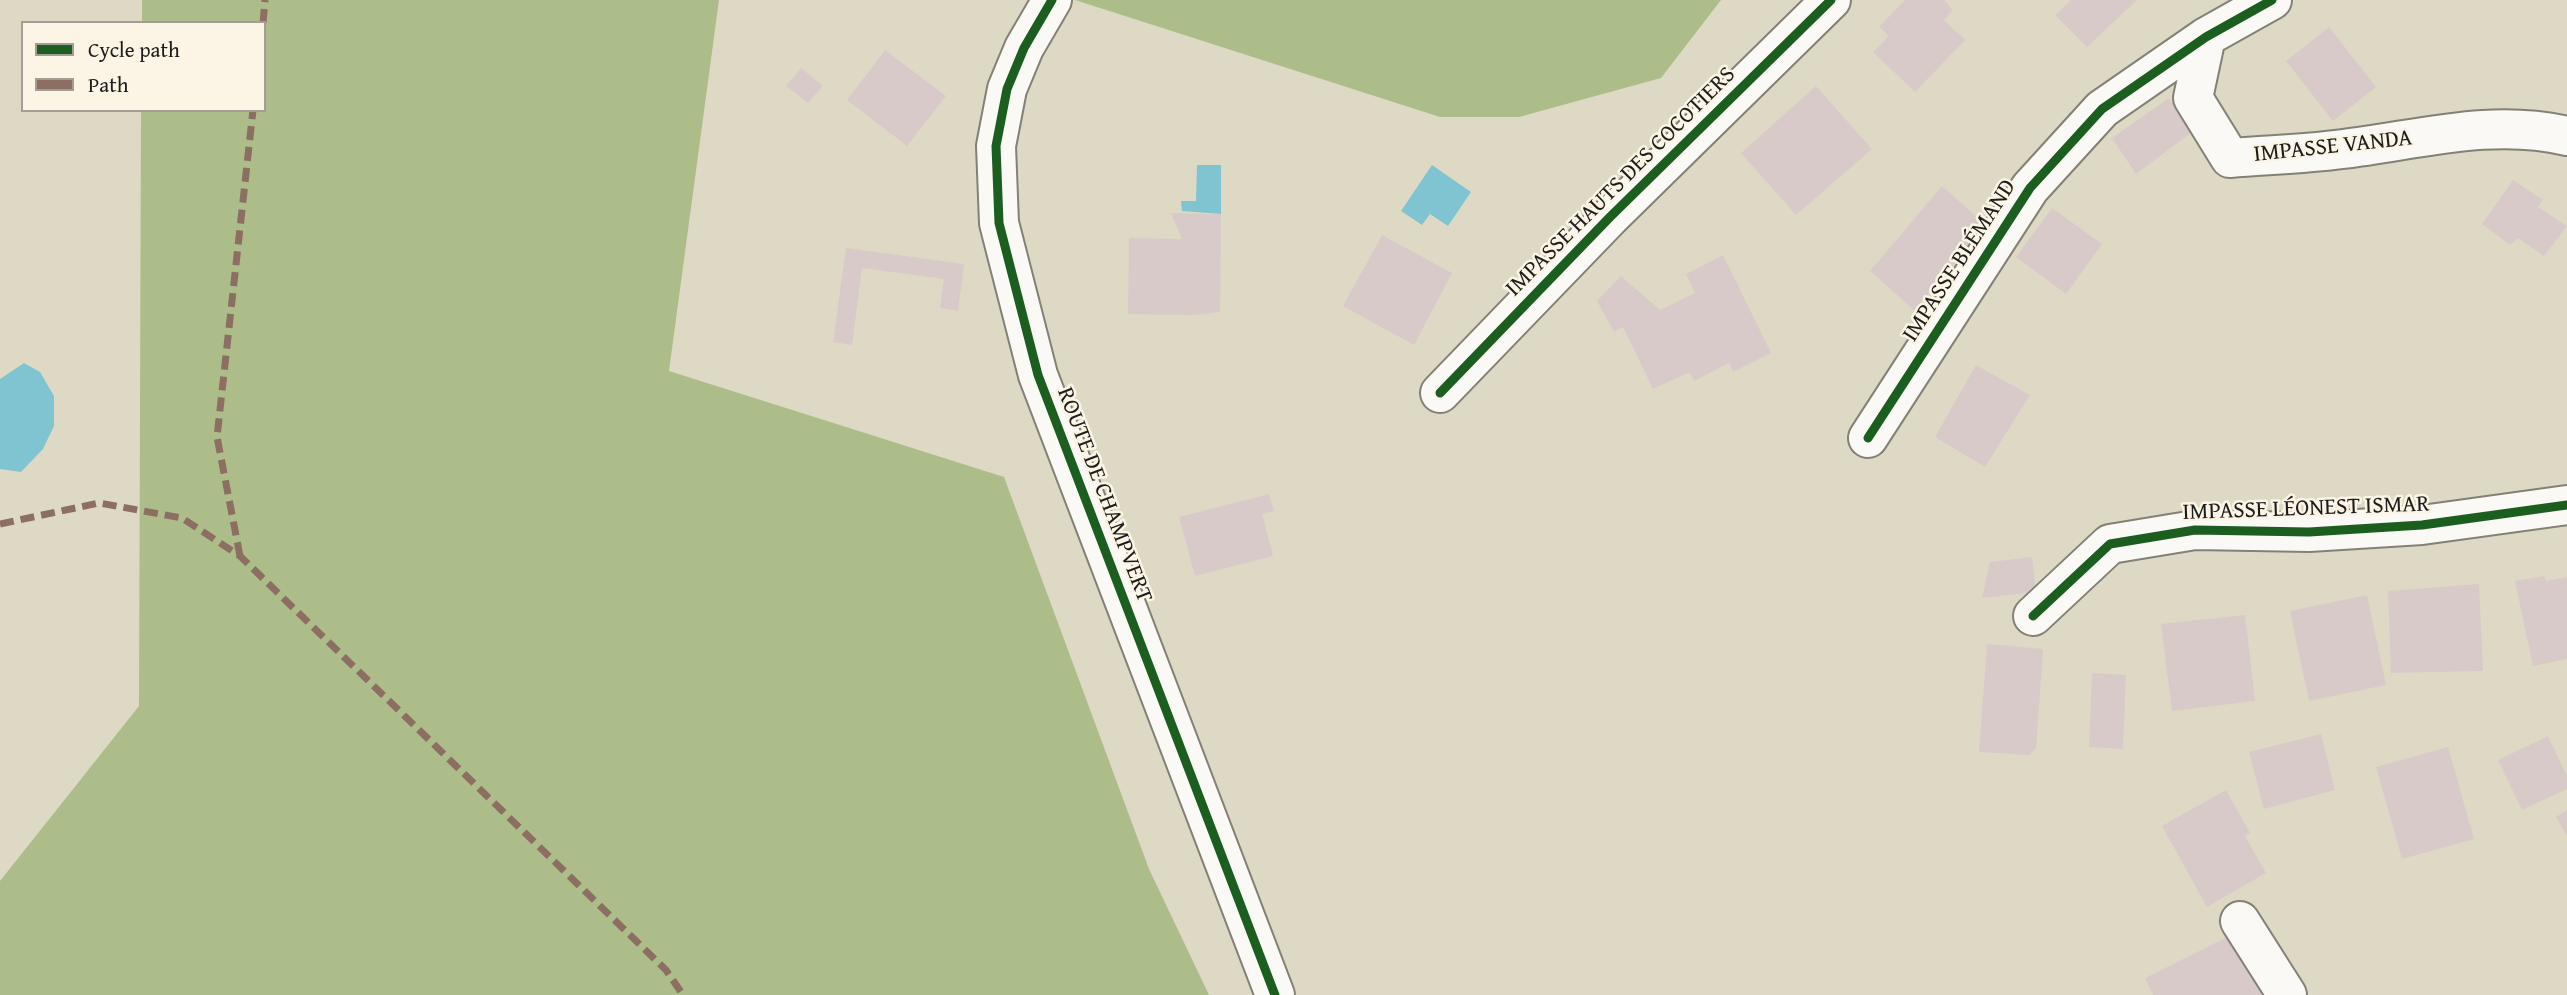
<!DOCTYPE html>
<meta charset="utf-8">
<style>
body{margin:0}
#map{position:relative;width:2567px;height:995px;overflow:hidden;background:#ded9c4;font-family:"Gentium Book Plus",serif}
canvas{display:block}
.legend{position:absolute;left:21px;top:21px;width:245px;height:91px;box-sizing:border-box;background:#fcf5e5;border:2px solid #a29e95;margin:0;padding:9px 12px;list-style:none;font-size:21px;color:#1c1c1c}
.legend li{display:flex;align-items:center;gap:14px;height:35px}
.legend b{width:35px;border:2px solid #a29e95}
</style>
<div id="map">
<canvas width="2567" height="995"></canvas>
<ul class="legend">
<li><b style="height:9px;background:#1b5e20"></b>Cycle path</li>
<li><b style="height:9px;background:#8d6e63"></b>Path</li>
</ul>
</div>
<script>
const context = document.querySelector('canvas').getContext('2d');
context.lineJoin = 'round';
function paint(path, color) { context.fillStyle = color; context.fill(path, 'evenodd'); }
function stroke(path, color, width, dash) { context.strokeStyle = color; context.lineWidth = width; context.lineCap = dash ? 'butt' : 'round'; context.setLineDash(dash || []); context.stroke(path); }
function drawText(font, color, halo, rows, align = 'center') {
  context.font = font + ' "Gentium Book Plus",serif'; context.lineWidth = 5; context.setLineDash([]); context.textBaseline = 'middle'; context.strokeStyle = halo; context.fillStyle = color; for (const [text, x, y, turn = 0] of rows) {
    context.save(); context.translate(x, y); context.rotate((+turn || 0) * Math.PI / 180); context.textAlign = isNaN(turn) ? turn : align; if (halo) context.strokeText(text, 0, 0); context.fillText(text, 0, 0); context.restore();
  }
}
paint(new Path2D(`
 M142,0H719L669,371L1004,477L1149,869L1209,995H0V881L139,706L141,110H264V23H142Z
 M1075,0H1721L1661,78L1519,117H1440Z`), '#adbd8a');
paint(new Path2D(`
 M1197,165H1221V214L1182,211L1181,201H1196Z
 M1432,165L1471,192L1448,226L1430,214L1422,225L1401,211Z
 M24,363L40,372L54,396V426L43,449L21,472L0,469V379Z`), '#80c4d1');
paint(new Path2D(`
 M1905,0H1944L1953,10L1944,20L1965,40L1915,92L1873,52L1889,36L1879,27Z
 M2071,0H2137L2087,47L2055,15Z
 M2329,27L2376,87L2333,121L2286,61Z
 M885,50L946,96L907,146L847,100Z
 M801,68L823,86L808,103L786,86Z
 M1816,86L1872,149L1796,215L1741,153Z
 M2169,98L2192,132L2136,174L2112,138Z
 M2513,180L2543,200L2538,207L2567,226L2544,256L2518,238L2510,245L2482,224Z
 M1942,186L1987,226L1914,310L1870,271Z
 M2052,208L2102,244L2066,294L2016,257Z
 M1171,213L1221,214L1220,312L1191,315L1128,314L1129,238L1182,239Z
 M1382,235L1452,273L1414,345L1343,306Z
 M846,248L964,264L958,311L940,308L944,279L862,268L852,345L833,342Z
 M1723,255L1771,353L1733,372L1729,363L1694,381L1690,372L1653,389L1623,327L1614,332L1597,301L1621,276L1660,310L1695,293L1686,274Z
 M1976,365L2030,395L1985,467L1935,437Z
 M1269,494L1274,511L1262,514L1273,556L1195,576L1179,517Z
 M2032,557L2036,592L1982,598L1990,562Z
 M2544,576L2546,581L2567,577V659L2533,666L2515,581Z
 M2479,584L2483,671L2391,673L2388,591Z
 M2367,595L2386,685L2309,701L2290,611Z
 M2245,615L2255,701L2172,711L2161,624Z
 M1987,644L2043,649L2036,749L2029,755L1979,752Z
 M2092,673L2126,675L2123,749L2089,747Z
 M2321,734L2335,790L2264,809L2249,752Z
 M2548,736L2567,776V789L2522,810L2498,760Z
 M2448,747L2474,839L2402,859L2376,767Z
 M2226,790L2250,833L2245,836L2266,873L2207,907L2162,826Z
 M2567,810V836L2556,817Z
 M2233,934L2264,995H2153L2145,978Z`), '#d9caca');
const street = new Path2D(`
 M1052,0L1024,48L1007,89L996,146L999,223L1038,375L1275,995
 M2206,37L2193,98L2230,158C2267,155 2305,154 2343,149C2418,140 2492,118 2567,136
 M1440,393L1610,217L1831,0
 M1868,438L2030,188L2102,109L2206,37L2272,0
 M2033,616L2110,544L2195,530L2309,532L2422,525L2567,505
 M2240,921L2287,995`);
stroke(street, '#838076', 42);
stroke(street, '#faf9f6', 38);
stroke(new Path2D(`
 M263,23L265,0
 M0,524L99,503L182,518L240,556L666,970L683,995
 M240,556L217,437L253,110`), '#8d6e63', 7, [14, 7]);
stroke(new Path2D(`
 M1052,0L1024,48L1007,89L996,146L999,223L1038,375L1275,995
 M1440,393L1610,217L1831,0
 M1868,438L2030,188L2102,109L2206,37L2272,0
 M2033,616L2110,544L2195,530L2309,532L2422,525L2567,505`), '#1b5e20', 9);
drawText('23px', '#1c1c1c', '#fcf5e5', [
 ["IMPASSE VANDA",2333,147,-6],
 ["IMPASSE HAUTS DES COCOTIERS",1621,182,-45],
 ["IMPASSE BLÉMAND",1960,261,-57],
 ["ROUTE DE CHAMPVERT",1104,495,69],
 ["IMPASSE LÉONEST ISMAR",2306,509,-2]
]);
</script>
